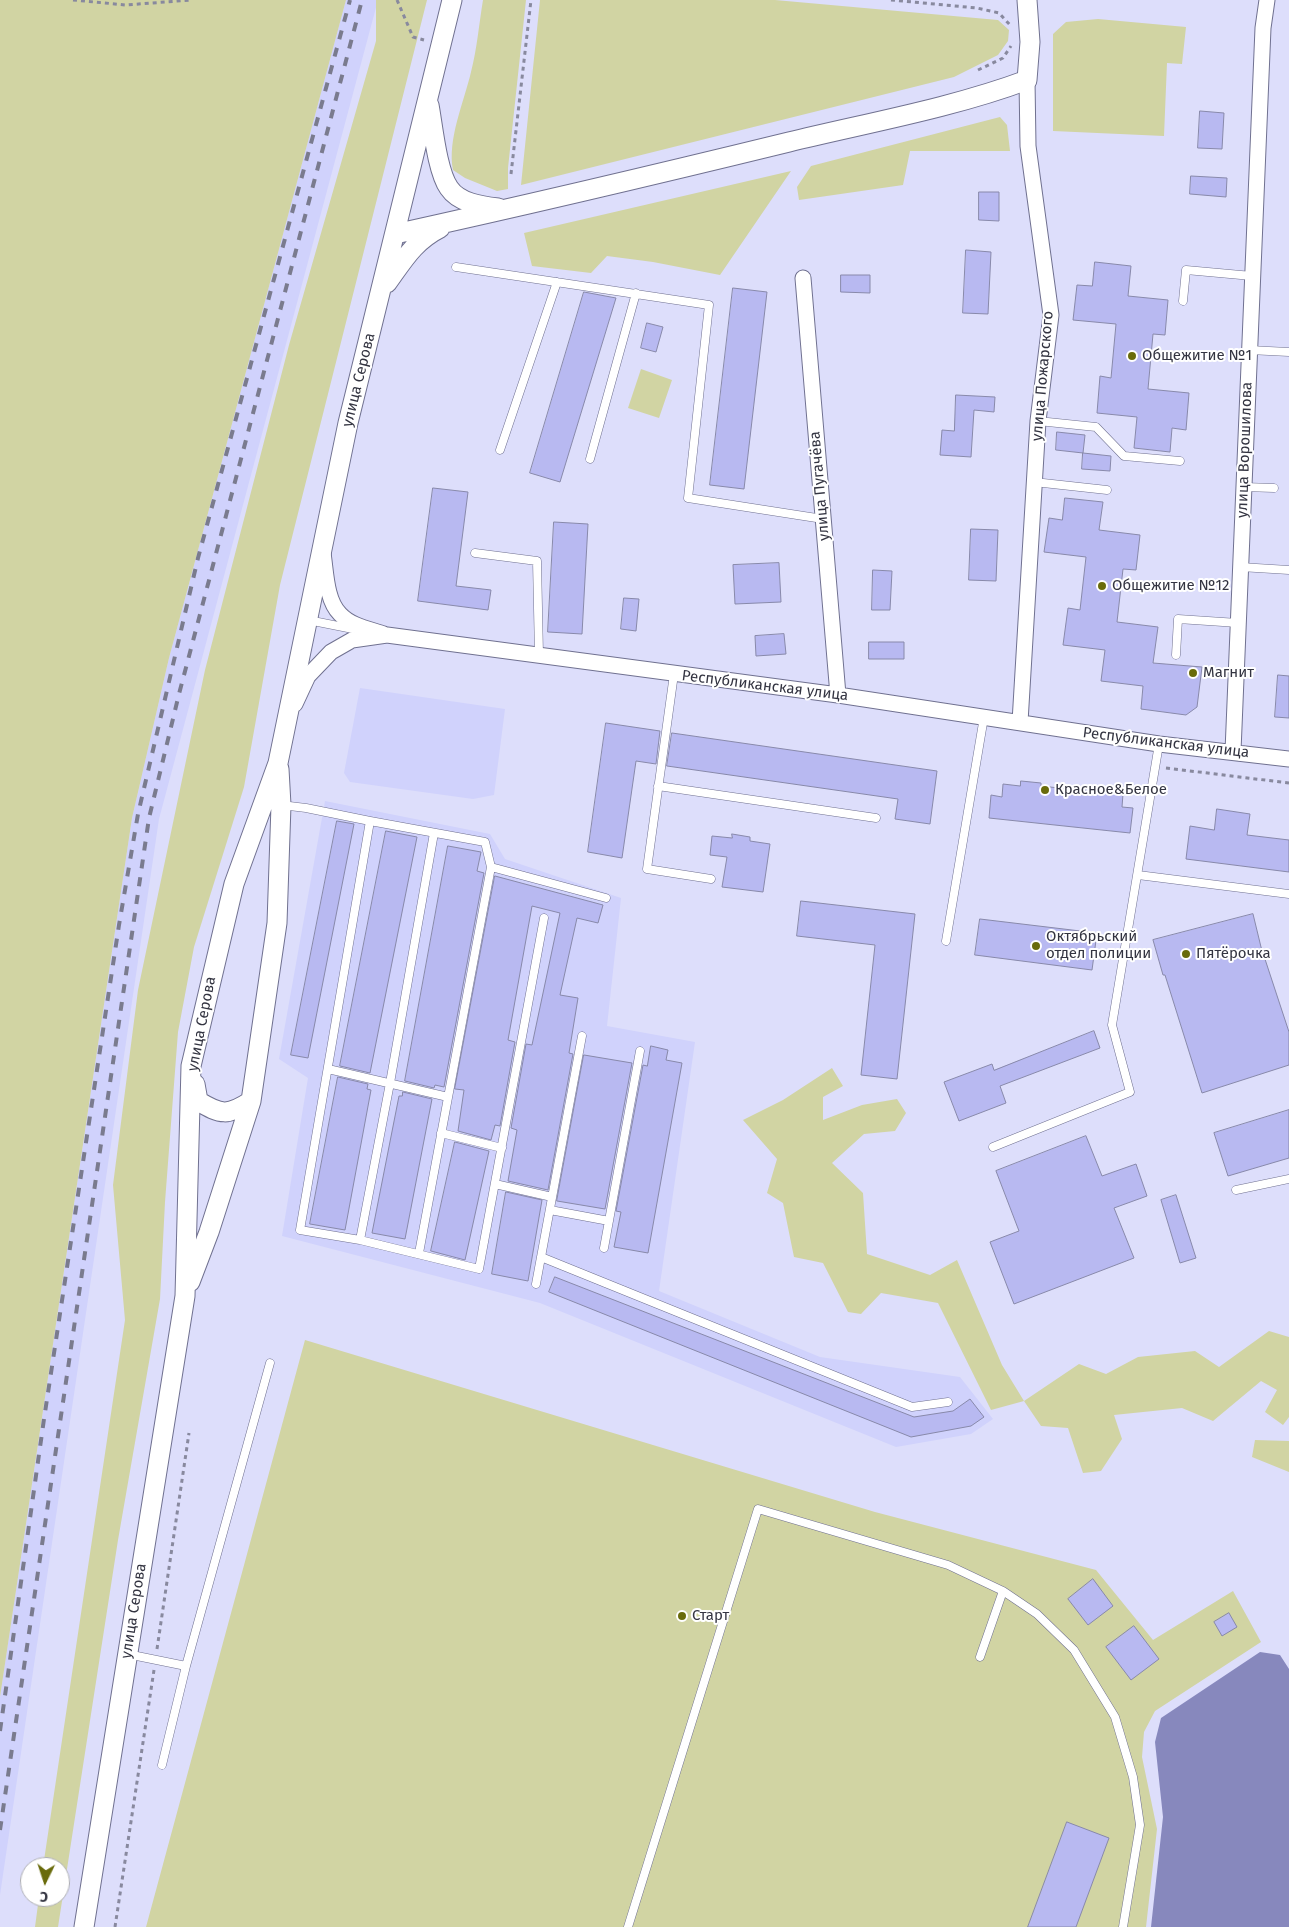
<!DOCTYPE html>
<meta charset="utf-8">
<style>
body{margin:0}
#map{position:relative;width:1289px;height:1927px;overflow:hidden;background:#dddefb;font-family:"Fira Sans",sans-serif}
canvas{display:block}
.north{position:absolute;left:20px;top:1857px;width:50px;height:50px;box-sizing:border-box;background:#fff;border:1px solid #adaeb3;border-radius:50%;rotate:184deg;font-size:14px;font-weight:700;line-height:20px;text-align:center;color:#333441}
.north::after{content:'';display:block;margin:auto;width:18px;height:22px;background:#696b0b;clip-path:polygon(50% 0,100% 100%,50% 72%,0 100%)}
</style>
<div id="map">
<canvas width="1289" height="1927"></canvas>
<div class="north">С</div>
</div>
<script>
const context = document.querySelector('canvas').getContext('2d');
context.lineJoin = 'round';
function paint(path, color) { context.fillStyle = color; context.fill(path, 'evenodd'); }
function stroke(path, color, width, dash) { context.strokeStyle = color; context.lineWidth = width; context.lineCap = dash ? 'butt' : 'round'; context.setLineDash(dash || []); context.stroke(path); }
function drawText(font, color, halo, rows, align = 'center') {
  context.font = font + ' "Fira Sans",sans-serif'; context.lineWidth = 4; context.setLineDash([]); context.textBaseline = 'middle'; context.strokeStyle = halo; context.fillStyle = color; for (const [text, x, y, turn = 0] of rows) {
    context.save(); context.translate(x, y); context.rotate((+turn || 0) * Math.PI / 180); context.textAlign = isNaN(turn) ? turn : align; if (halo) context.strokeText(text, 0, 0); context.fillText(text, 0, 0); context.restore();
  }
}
paint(new Path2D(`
 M346,0H378L159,819L0,1895V1697L132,818L169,658Z
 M360,688L505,709L494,795L473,799L350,782L344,773Z
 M325,801L490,834L505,859L621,898L607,1026L695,1042L659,1291L820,1357L960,1377L993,1419L971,1434L896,1447L540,1303L282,1236L308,1078L279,1059Z`), '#d0d2fc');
paint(new Path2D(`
 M0,0H346L169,658L132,818L0,1697Z
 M376,0H427L280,585L244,787L194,947L178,1032L165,1202L160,1299L118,1540L58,1927H35L39,1897H60V1867H43L125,1320L113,1185L138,990L205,670L289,345L376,41Z
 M483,0H526L508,168V189L497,191L465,178L453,170C447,140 464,102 471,72C477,49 479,24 483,0Z
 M540,0H775L998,20L1009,30L1008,41L998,55L954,77L521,185Z
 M1098,19L1186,27L1182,64L1167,63L1164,136L1053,131V34L1066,22Z
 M1000,117L1007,125L1010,151H910L903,185L799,200L797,187L811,166Z
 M791,171L720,275L653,262L607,256L591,273L532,266L524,233Z
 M641,369L672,380L659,418L628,408Z
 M832,1068L843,1086L823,1097V1120L862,1105L897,1099L906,1113L895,1131L864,1134L832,1163L863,1193L867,1254L930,1275L957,1260L1002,1365L1024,1401L1079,1364L1106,1374L1138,1357L1195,1351L1219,1367L1269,1331L1289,1337V1417L1283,1425L1265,1412L1277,1390L1261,1381L1213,1421L1182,1408L1114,1415L1122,1439L1101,1471L1083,1473L1068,1428L1041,1426L1024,1401L991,1410L938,1303L881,1293L861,1314L848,1312L823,1263L794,1257L783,1203L767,1193L777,1159L743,1120L783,1100Z
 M305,1340L875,1512L1096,1570L1153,1640L1233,1591L1261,1642L1155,1711L1144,1732L1142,1757L1157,1829L1146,1927H146Z
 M1255,1440L1289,1441V1472L1252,1457Z`), '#d1d4a3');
paint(new Path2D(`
 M1260,1652L1280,1655L1289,1669V1927H1151L1163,1817L1155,1742L1161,1718Z`), '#8788bd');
const building = new Path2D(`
 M1200,111L1224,113L1222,149L1198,148Z
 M1191,176L1227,178L1226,197L1190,194Z
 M979,192H999V221L979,220Z
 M966,250L991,252L988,314L963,313Z
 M1095,262L1131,266L1128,296L1168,300L1165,335L1153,334L1148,389L1189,393L1186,430L1172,428L1170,452L1134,448L1137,417L1097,413L1100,376L1111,378L1116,324L1073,320L1077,285L1092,286Z
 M841,275H870V293L841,292Z
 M733,288L767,292L744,489L710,485Z
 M584,292L616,298L560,482L530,473Z
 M647,323L663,327L656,352L641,348Z
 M956,395L995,397L994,412L974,410L971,457L940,455L942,430L954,431Z
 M1057,432L1085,435L1083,453L1056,450Z
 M1083,453L1111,456L1110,471L1082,469Z
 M433,488L468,492L456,586L491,590L488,610L418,601Z
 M1065,498L1103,502L1099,530L1140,535L1136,570L1123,569L1117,622L1158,627L1153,663L1202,667L1197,707L1186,715L1141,709L1143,686L1101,681L1105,650L1063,645L1068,608L1080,610L1086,557L1044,552L1049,518L1062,520Z
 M554,522L588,524L582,634L548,632Z
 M971,529L998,530L996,581L969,580Z
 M779,563L781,602L735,604L733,565Z
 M873,570L892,571L890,610H872Z
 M624,598L639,599L636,631L621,629Z
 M784,634L786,654L756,656L755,636Z
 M869,642H904V659H869Z
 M1278,675L1289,676V718L1275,717Z
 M606,723L660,731L656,764L636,761L622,858L588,852Z
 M672,733L937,771L930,824L895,819L898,799L667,766Z
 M1021,781L1041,783V786L1086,791V786L1106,788V792L1123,794L1122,807L1133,808L1130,833L989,818L991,795L1002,797L1003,784L1020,786Z
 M1217,809L1250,814L1247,835L1289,840V872L1186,859L1190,826L1214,830Z
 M337,821L354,824L308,1058L291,1055Z
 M386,831L417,837L370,1073L340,1066Z
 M732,834L750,837V841L770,844L763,892L722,887L727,857L710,855L712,836L732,838Z
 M448,846L481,852L477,871L484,873L444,1087L435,1085L434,1088L405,1081Z
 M495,876L603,905L598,923L577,918L560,995L578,998L569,1053L573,1054L548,1190L508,1181L517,1130L511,1128L526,1044L532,1045L560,913L532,906L508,1040L515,1042L500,1126L495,1125L491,1140L458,1131L464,1090L455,1089Z
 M801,901L915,914L897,1079L861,1075L875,945L797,936Z
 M1253,914L1261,947L1289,1032V1065L1202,1093L1165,975H1163L1153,940Z
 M980,919L1097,933L1092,970L975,955Z
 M1094,1031L1100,1048L1000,1086L1006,1103L959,1121L944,1082L992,1064L994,1070Z
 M651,1046L668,1050L666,1060L682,1063L648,1253L614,1247L621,1212L616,1211L643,1065L647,1066Z
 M584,1055L632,1063L605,1209L557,1201Z
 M338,1077L368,1084L367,1089L371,1090L345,1230L310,1224Z
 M403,1092L432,1099L405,1239L372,1233L399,1096H402Z
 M1289,1110V1158L1228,1176L1214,1133Z
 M1086,1136L1102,1176L1136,1164L1147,1196L1114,1208L1134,1258L1014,1304L990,1242L1019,1231L996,1171Z
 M455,1142L489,1151L465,1260L431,1251Z
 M506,1192L542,1200L528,1281L492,1274Z
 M1176,1195L1196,1258L1180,1263L1161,1200Z
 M555,1277L914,1417L953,1411L970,1399L984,1417L971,1426L911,1437L549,1292Z
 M1093,1579L1113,1606L1088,1625L1068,1599Z
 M1229,1613L1237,1627L1222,1636L1214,1622Z
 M1134,1626L1159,1659L1131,1680L1106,1647Z
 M1067,1822L1109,1838L1076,1927H1028Z`);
paint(building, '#b8b9f1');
stroke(building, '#8889aa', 1);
const service = new Path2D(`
 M456,267L709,305L688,498L823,519
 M1183,301L1186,270L1252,276
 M1249,350L1289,352
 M1038,421L1096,427L1124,456L1180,461
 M500,450L557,282
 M590,459L636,293
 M1034,482L1107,490
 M1244,487L1274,488
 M475,553L537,561L539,655
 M1240,567L1289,570
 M308,620L353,629
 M1176,655L1178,619L1238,623
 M674,674L647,869L711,879
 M658,786L876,818
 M281,805L306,808L370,821L485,842L491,867L606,898
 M370,821L300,1230L360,1240L479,1269L544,918
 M1138,875L1289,894
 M946,941L984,717
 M328,1069L448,1097
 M441,1133L502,1148
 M993,1147L1130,1092L1112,1025L1159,744
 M495,1184L552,1197
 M1236,1190L1289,1179
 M550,1210L609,1221
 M360,1240L390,1083L434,833
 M604,1248L640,1051
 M419,1253L491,867
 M541,1257L912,1407L948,1402
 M536,1284L582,1036
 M127,1654L186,1666L270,1363
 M980,1657L1003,1591
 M162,1765L186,1666
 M628,1927L758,1509L948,1565L1003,1591L1037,1614L1074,1650L1115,1717L1133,1777L1140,1825L1123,1927`);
const minor = new Path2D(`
 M803,278L838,695
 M323,553C326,572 326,600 340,614C351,626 369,629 384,634
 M295,704L308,676L331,652L352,640L387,635L838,695L1159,744L1289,759
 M1020,722L1038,421L1051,315L1028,146L1027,80
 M1233,751L1263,28L1267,0`);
const tertiary = new Path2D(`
 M429,105C433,126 437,171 449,188C459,203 481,206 498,208
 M395,234C527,205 658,174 789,142C867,123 952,108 1027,80L1030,42L1027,0
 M387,283C403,261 414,241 440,228
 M195,1084L198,1101C221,1115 228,1116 251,1101
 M190,1282L209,1232L251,1101L277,923L281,805L279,769
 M84,1927L185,1296L191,1066L234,884L278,763L348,423L452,0`);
stroke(service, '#707190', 9);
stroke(minor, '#707190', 17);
stroke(tertiary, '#707190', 21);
stroke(new Path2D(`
 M73,0L126,5L191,0
 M397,0L413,37L424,40
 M891,0L977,8L999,13L1010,25
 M978,70L1003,58L1011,46
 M511,174L531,0
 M1166,768L1289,783
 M157,1649L189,1433
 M115,1927L154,1670`), '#88899e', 3, [4, 4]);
stroke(service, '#fff', 8);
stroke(minor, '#fff', 15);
stroke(tertiary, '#fff', 19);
stroke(new Path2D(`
 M0,1731L44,1419L119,925L138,814L198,558L350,0
 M0,1830L149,818L179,694L362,0`), '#7a7b8e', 4, [9, 9]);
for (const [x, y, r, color] of [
 [1132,356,5,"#696b0b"],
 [1102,586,5,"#696b0b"],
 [1193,673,5,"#696b0b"],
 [1045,790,5,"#696b0b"],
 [1036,946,5,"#696b0b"],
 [1186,954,5,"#696b0b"],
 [682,1616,5,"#696b0b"]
]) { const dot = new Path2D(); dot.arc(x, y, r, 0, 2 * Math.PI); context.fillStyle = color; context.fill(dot); stroke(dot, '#fff', 2); }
drawText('15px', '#333441', '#fff', [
 ["Общежитие №1",1142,356],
 ["Общежитие №12",1112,586],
 ["Магнит",1203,673],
 ["Красное&Белое",1055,790],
 ["Октябрьский",1046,937],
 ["отдел полиции",1046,954],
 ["Пятёрочка",1196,954],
 ["Старт",692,1616]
], 'left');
drawText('15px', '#333441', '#fff', [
 ["улица Пожарского",1043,376,-85],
 ["улица Серова",359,380,-76],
 ["улица Ворошилова",1245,450,-88],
 ["улица Пугачёва",820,486,-95],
 ["Республиканская улица",765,686,7],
 ["Республиканская улица",1166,743,7],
 ["улица Серова",202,1024,-79],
 ["улица Серова",134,1611,-81]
]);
</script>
